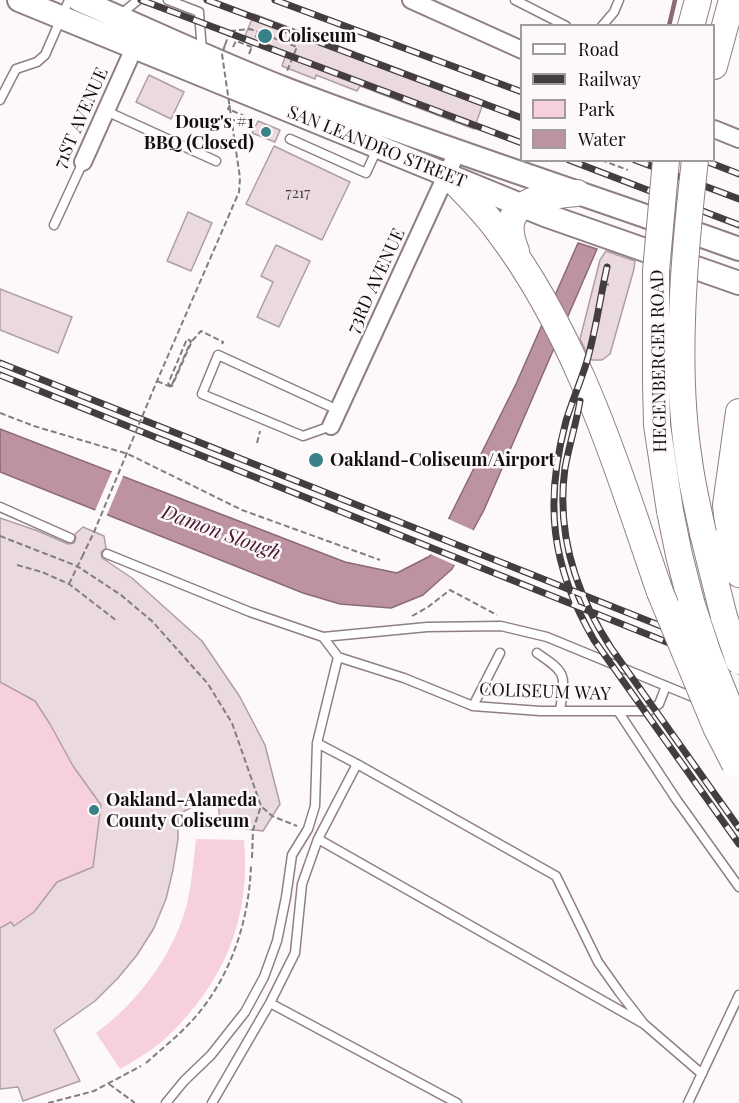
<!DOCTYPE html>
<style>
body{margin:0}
#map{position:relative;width:739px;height:1103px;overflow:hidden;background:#fdf9fb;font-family:"Playfair Display",serif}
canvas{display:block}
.legend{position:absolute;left:520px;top:24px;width:195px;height:138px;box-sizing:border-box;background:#fdf9fb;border:2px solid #a09b9d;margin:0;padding:8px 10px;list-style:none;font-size:18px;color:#140e10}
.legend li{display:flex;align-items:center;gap:12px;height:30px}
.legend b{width:30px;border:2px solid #a09b9d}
</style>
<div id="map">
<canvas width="739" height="1103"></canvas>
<ul class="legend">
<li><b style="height:8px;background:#fff"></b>Road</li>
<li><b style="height:8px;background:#433d3f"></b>Railway</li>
<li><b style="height:16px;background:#f7d0de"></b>Park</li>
<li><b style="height:16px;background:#bd92a2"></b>Water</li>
</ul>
</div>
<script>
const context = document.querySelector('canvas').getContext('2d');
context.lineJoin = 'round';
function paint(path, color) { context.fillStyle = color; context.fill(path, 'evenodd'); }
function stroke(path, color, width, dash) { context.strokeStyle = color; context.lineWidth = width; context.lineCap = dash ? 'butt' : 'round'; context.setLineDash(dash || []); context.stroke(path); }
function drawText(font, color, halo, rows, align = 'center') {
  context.font = font + ' "Playfair Display",serif'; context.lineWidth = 5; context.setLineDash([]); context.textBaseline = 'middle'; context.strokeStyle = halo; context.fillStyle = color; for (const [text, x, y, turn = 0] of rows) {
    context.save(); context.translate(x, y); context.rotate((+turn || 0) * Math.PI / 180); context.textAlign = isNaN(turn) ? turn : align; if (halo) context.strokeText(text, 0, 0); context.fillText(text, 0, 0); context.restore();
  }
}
paint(new Path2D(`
 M0,518L66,541L83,527L104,536L109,564L132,578L202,641L240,697L265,745L280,804L263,831L221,826L218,804L197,805L178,814C177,911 136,979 54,1030L80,1081L23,1101L18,1087L0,1089Z
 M196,839L244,840C251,917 225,981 169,1035C155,1049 137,1059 120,1069L96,1033C136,1004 173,956 186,907C192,885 193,862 196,839Z`), '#f7d0de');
const water = new Path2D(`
 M578,243L597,249L484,510L452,569L423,595L391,608L340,604L303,593L0,472V429L345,562L397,573L430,556L516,384Z`);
paint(water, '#bd92a2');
stroke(water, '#8a6a76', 1.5);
paint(new Path2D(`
 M113,469L124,474L106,517L94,513Z
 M446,518L475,531L457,566L428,553Z`), '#fdf9fb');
stroke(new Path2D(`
 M669,26L675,0`), '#8a6a76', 4.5);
const building = new Path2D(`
 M254,14L484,101L474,129L360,86L357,91L316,75L315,79L282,66L285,57L243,41Z
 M149,75L184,92L171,119L136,102Z
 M258,121L280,130L275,142L252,133Z
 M274,146L350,182L322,240L246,204Z
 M188,212L212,223L191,271L167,261Z
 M276,245L310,261L279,327L257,317L273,282L261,276Z
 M606,251L635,261L634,269L610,354L602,360H592L590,359L580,339L600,260Z
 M0,289L72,317L58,353L0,330Z
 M0,518L38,531L68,544L74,543L76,538L75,534L83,527L104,536L106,548L101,552L102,558L132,578L202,641L240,697L265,745L280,804L263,831L221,826L218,804L197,805L178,814V839L173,870L166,899L154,928L137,955L118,978L95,1001L54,1030L80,1081L23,1101L18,1087L0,1089V928L11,922L14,926L34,912L57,882L93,867L101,805L73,766L50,724L35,701L0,682Z`);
paint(building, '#ead9df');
stroke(building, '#af9fa5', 1.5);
const lane = new Path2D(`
 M168,0L199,12L202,52
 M515,0L566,26
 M120,15L138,0
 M602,26L614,12L619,0
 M0,100L16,69L37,62L45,55L69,0
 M106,111L216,161
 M290,139L366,173L378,147
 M54,225L83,162
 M331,426L303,436L202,394L218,355L338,410
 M0,507L70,538
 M107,554L250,612L323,637L338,657L317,743L315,806L308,829L292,855L286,897L277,941L264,977L245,1012L211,1055L184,1081L166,1103
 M323,637L427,627L501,626L547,637L700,700
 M537,653C568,674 565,674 560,711
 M338,657L404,678L473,706L540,711H649L659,704L666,686
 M473,706L500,653
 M618,711L676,799L739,887
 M317,743L357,764
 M318,839L357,764L556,876L598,962L620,993L644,1024L702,1074
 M270,1003L457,1103
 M212,1103L270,1003L295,953L302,884L318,839L644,1024
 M688,1103L739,995`);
const street = new Path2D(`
 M411,0L522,50
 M714,129L739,139
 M83,162L139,37
 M331,426L457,152`);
const secondary = new Path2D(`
 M19,0L545,215L739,283
 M79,0C149,30 217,63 288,90C437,147 589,195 739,249`);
const primary = new Path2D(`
 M691,26L698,0
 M714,66L732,0
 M447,174C465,193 484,211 499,232C579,338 617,468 660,592
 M516,251C495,201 540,196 577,193
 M739,412L726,505L730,543L739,574
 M670,511L679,555L691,602
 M703,533L724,617`);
stroke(lane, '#8f7f85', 11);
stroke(street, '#8f7f85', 20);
stroke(secondary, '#8f7f85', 26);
stroke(primary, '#8f7f85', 28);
stroke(new Path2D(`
 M230,31L250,29L297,47L287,71
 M279,40L285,26
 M225,45L230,31L245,37
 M233,47L236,41L252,47
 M249,54L258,32
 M230,105L228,109L254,120L251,127L231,119
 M601,160L628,170
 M603,284L611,285
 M168,384L172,386L192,341L201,331L223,342L222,344
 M0,413L34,426L128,454L242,510L380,560
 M257,443L260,431
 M0,536L77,566L121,595L153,622L208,684L232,723L261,806L272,816L297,826
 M17,565L42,572L69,584L117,621
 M69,584L82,557
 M412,616L428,607L450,590L497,615
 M252,858L253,830L261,806
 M146,1063C159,1051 172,1041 184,1029C228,986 249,925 251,865
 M109,1084L135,1103
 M48,1103L94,1091L141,1066`), '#827d7f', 2, [6, 3]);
stroke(lane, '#fff', 8);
stroke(street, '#fff', 16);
stroke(secondary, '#fff', 22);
stroke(primary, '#fff', 26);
const rail = new Path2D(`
 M141,0L522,143
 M207,0L522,118
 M275,0L522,92
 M569,160L739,225
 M635,160L739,199
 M703,160L739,174
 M607,267C600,298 596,330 587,361C581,381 572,401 566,421C544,503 551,566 594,640L739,844
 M0,363L739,657
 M0,375L739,671
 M580,401C576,424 569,446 565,468C556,533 576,594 611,648L739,828`);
stroke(rail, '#433d3f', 7);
stroke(rail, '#fdf9fb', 4.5, [14]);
const primaryBridge = new Path2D(`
 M666,160L656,271V381L657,425L670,511
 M695,160C684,255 674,367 689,461C692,485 698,509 703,533
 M660,592L716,727L735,764
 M691,602L708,654L739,731
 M724,617L739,661`);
stroke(primaryBridge, '#8f7f85', 28, []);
stroke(new Path2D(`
 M157,381L171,387L191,341L187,339L168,384
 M82,557L94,532L157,381L239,192L240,178L222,54L225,45`), '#827d7f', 2, [6, 3]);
stroke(primaryBridge, '#fff', 26);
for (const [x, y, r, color] of [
 [265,36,8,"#398188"],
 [266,132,6,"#398188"],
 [316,460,8,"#398188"],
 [94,810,6,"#398188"]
]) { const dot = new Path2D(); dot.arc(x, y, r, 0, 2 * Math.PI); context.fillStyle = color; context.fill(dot); stroke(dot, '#fdf9fb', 2); }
drawText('15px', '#4a4144', null, [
 ["7217",298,193]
]);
drawText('bold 18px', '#140e10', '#fdf9fb', [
 ["Coliseum",278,36],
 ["Doug's #1",254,122,"right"],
 ["BBQ (Closed)",254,143,"right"],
 ["Oakland-Coliseum/Airport",330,460],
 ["Oakland-Alameda",106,800],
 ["County Coliseum",106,821]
], 'left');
drawText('18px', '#140e10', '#fdf9fb', [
 ["71ST AVENUE",81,118,-66],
 ["SAN LEANDRO STREET",377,147,22],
 ["73RD AVENUE",376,281,-65],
 ["HEGENBERGER ROAD",659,361,-91],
 ["COLISEUM WAY",545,692,2]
]);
drawText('italic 20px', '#4d1831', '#fdf9fb', [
 ["Damon Slough",221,533,20]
]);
</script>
